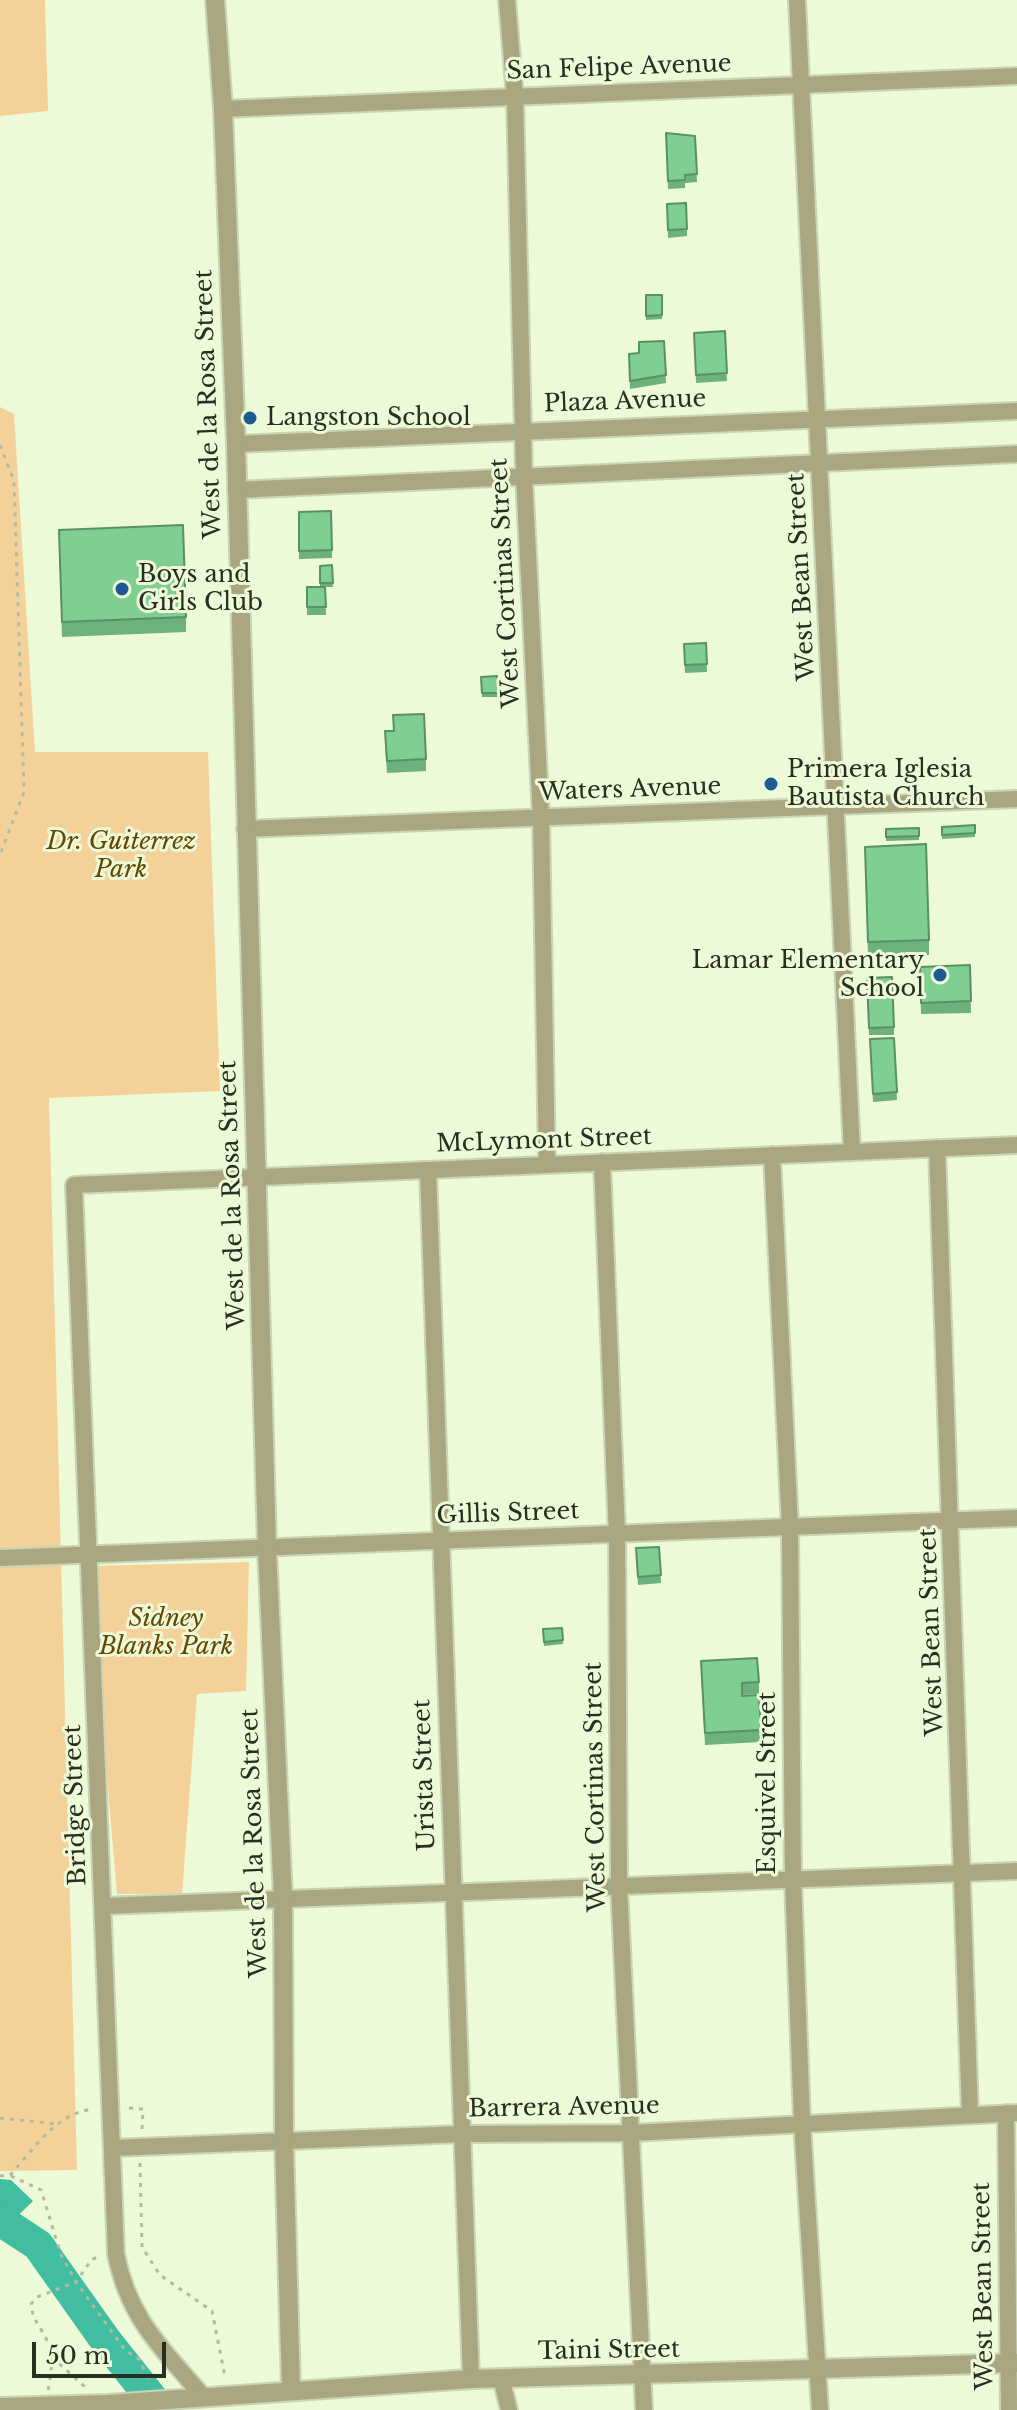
<!DOCTYPE html>
<style>
body{margin:0}
#map{position:relative;width:1017px;height:2410px;overflow:hidden;background:#ecfad8;font-family:"Libre Baskerville",serif}
canvas{display:block}
.scale{position:absolute;left:32px;top:2342px;width:134px;height:36px;box-sizing:border-box;border:4px solid #292e22;border-top:0;padding-left:10px;font-size:24px;line-height:28px;white-space:nowrap;color:#292e22;-webkit-text-stroke:6px #ecfad8;paint-order:stroke}
</style>
<div id="map">
<canvas width="1017" height="2410"></canvas>
<div class="scale">50 m</div>
</div>
<script>
const context = document.querySelector('canvas').getContext('2d');
context.lineJoin = 'round';
function paint(path, color) { context.fillStyle = color; context.fill(path, 'evenodd'); }
function stroke(path, color, width, dash) { context.strokeStyle = color; context.lineWidth = width; context.lineCap = dash ? 'butt' : 'round'; context.setLineDash(dash || []); context.stroke(path); }
function drawText(font, color, halo, rows, align = 'center') {
  context.font = font + ' "Libre Baskerville",serif'; context.lineWidth = 6; context.setLineDash([]); context.textBaseline = 'middle'; context.strokeStyle = halo; context.fillStyle = color; for (const [text, x, y, turn = 0] of rows) {
    context.save(); context.translate(x, y); context.rotate((+turn || 0) * Math.PI / 180); context.textAlign = isNaN(turn) ? turn : align; if (halo) context.strokeText(text, 0, 0); context.fillText(text, 0, 0); context.restore();
  }
}
paint(new Path2D(`
 M0,0H45L48,111L0,116Z
 M0,407L14,414L35,752H208L220,1091L49,1098L77,2170L0,2171Z
 M249,1562L246,1691L197,1694L182,1894H117L89,1566Z`), '#f5d19a');
paint(new Path2D(`
 M0,2179L11,2180L33,2201L0,2233Z`), '#41bea2');
stroke(new Path2D(`
 M0,2220L38,2245L106,2341L161,2410`), '#41bea2', 32);
const minor = new Path2D(`
 M507,0L515,97L524,475L541,818L547,1165
 M797,0L852,1152
 M223,109L1017,76
 M236,444L1017,411
 M236,490L1017,454
 M245,829L1017,799
 M937,1148L970,2115
 M772,1155L790,1527L793,1880L802,2122L820,2410
 M602,1162L617,1534L619,1886L644,2410
 M428,1170L471,2379
 M0,1558L1017,1518
 M104,1906L1017,1871
 M1006,2113L1009,2410
 M112,2148L462,2134L632,2133L1017,2113
 M501,2378L509,2410
 M202,2395C161,2348 128,2317 116,2254L74,1185L1017,1145`);
const tertiary = new Path2D(`
 M215,0L223,109L236,444L267,1548L283,1899L284,2141L291,2390
 M0,2407L108,2404L471,2379L1017,2363`);
stroke(minor, '#c9d5b7', 20);
stroke(tertiary, '#c9d5b7', 22);
stroke(new Path2D(`
 M0,445L14,481L24,792L0,855
 M129,2108L143,2109L142,2131
 M0,2118L56,2124
 M140,2163L142,2247L160,2275L212,2311L225,2377
 M0,2176L10,2175C34,2149 56,2113 93,2109
 M11,2176L41,2190L61,2255L76,2282L125,2350L140,2360L150,2384
 M52,2357L85,2387
 M48,2390C52,2369 55,2352 43,2333C37,2322 32,2317 31,2304L37,2297L76,2282L92,2259L101,2257`), '#b0bca0', 3, [4, 6]);
stroke(minor, '#aaa680', 16);
stroke(tertiary, '#aaa680', 18);
paint(new Path2D(`
 M666,133L695,136L697,182L685,183V188L668,189Z
 M667,204L687,229V236L668,238Z
 M646,295H662V319L646,320Z
 M725,331L727,381L696,383L694,333Z
 M664,341L666,383L630,389L629,354L639,353Z
 M299,512L332,550V558L299,559Z
 M59,545L186,617V632L62,637Z
 M332,565L333,587H325L326,615H307V587H320V566Z
 M706,643L707,672L685,673L684,644Z
 M497,676L498,697H482L481,677Z
 M385,743L426,759V771L387,773Z
 M975,825V837L942,839V827Z
 M886,829L919,836V840L886,841Z
 M865,862L929,940V955L868,957Z
 M970,965L971,1013L921,1014L920,967Z
 M867,978L894,1027V1035H869Z
 M894,1038L897,1100L873,1102L870,1039Z
 M659,1547L661,1583L638,1585L636,1548Z
 M562,1628L563,1644L544,1646L543,1629Z
 M701,1673L759,1682V1694L742,1695L761,1730V1742L705,1745Z`), '#6db17e');
const building = new Path2D(`
 M666,133L695,136L697,174L685,175V180L668,181Z
 M686,203L687,229L668,230L667,204Z
 M646,295H662V315L646,316Z
 M725,331L727,373L696,375L694,333Z
 M664,341L666,375L630,381L629,354L639,353V342Z
 M331,511L332,550L299,551V512Z
 M183,525L186,617L62,622L59,530Z
 M332,565L333,583H320V566Z
 M307,587H325L326,607H307Z
 M706,643L707,664L685,665L684,644Z
 M497,676L498,693H482L481,677Z
 M424,714L426,759L387,761L385,731H394L393,715Z
 M975,825V833L942,835V827Z
 M919,828V836L886,837V829Z
 M926,844L929,940L868,942L865,847Z
 M970,965L971,1001L921,1003L920,967Z
 M892,977L894,1027L869,1028L867,978Z
 M894,1038L897,1092L873,1094L870,1039Z
 M659,1547L661,1575L638,1577L636,1548Z
 M562,1628L563,1640L544,1642L543,1629Z
 M757,1658L759,1682L742,1683V1696L759,1695L761,1730L705,1733L701,1661Z`);
paint(building, '#7fce92');
stroke(building, '#599066', 2);
for (const [x, y, r, color] of [
 [250,418,8,"#1b5b91"],
 [122,589,8,"#1b5b91"],
 [771,784,8,"#1b5b91"],
 [940,975,8,"#1b5b91"]
]) { const dot = new Path2D(); dot.arc(x, y, r, 0, 2 * Math.PI); context.fillStyle = color; context.fill(dot); stroke(dot, '#ecfad8', 3); }
drawText('24px', '#292e22', '#ecfad8', [
 ["San Felipe Avenue",619,68,-2],
 ["Plaza Avenue",625,402,-2],
 ["West de la Rosa Street",209,404,-92],
 ["West Bean Street",802,577,-93],
 ["West Cortinas Street",506,583,-93],
 ["Waters Avenue",630,790,-2],
 ["McLymont Street",544,1141,-2],
 ["West de la Rosa Street",233,1195,-92],
 ["Gillis Street",508,1514,-2],
 ["West Bean Street",932,1632,-92],
 ["Urista Street",425,1775,-92],
 ["Esquivel Street",768,1783,-90],
 ["West Cortinas Street",596,1787,-91],
 ["Bridge Street",76,1805,-92],
 ["West de la Rosa Street",255,1843,-92],
 ["Barrera Avenue",564,2108,-1],
 ["West Bean Street",984,2286,-91],
 ["Taini Street",609,2351,-1]
]);
drawText('24px', '#292e22', '#ecfad8', [
 ["Langston School",266,418],
 ["Boys and",138,575],
 ["Girls Club",138,603],
 ["Primera Iglesia",787,770],
 ["Bautista Church",787,798],
 ["Lamar Elementary",924,961,"right"],
 ["School",924,989,"right"]
], 'left');
drawText('italic 24px', '#674600', '#ecfad8', [
 ["Dr. Guiterrez",121,842],
 ["Park",121,870],
 ["Sidney",166,1619],
 ["Blanks Park",166,1647]
]);
</script>
